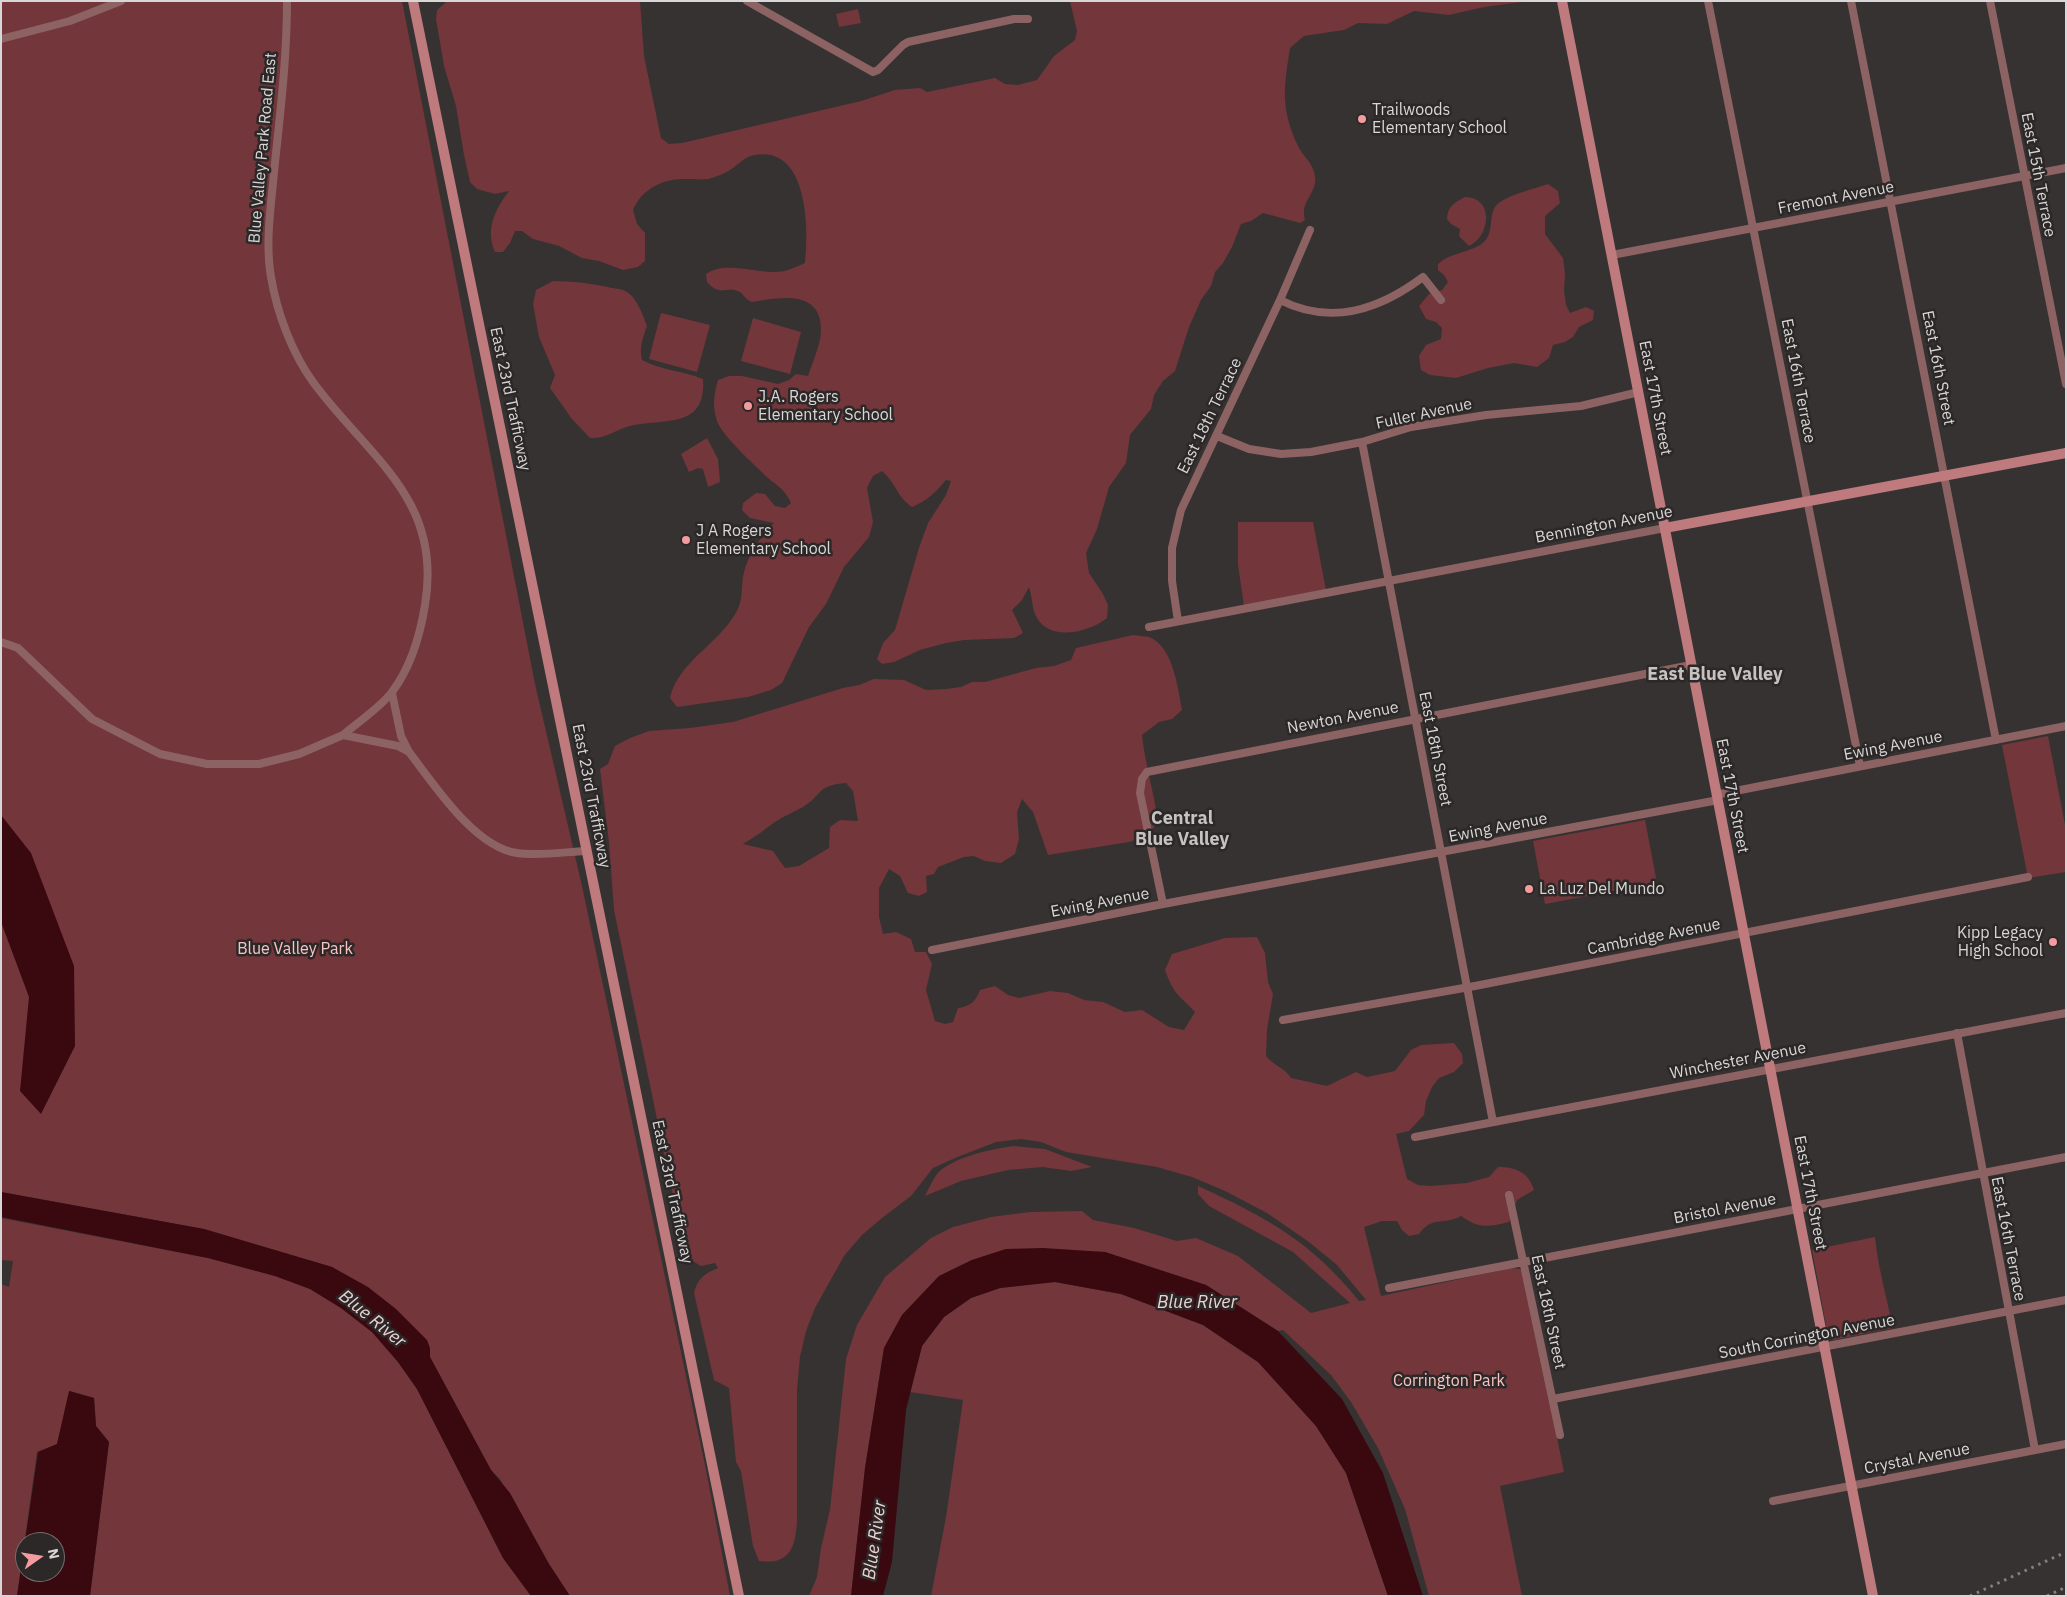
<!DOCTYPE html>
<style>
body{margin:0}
#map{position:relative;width:2067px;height:1597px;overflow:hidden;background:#363232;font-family:"IBM Plex Sans",sans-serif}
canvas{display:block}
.frame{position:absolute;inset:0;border:2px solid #d8d6d6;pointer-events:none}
.north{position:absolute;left:15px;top:1532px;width:50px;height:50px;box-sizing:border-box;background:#2c2828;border:1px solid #716e6e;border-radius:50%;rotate:77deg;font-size:14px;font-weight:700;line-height:20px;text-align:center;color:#d8d6d6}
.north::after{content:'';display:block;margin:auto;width:18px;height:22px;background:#f49b9f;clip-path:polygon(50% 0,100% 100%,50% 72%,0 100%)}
</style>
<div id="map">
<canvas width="2067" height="1597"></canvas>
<div class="frame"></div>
<div class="north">N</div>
</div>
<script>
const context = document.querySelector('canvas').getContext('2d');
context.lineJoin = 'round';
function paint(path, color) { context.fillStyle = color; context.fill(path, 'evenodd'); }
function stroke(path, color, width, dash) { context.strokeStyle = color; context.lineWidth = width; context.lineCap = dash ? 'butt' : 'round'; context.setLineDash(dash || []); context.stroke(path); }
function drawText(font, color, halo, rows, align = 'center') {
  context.font = font + ' "IBM Plex Sans",sans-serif'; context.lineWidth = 5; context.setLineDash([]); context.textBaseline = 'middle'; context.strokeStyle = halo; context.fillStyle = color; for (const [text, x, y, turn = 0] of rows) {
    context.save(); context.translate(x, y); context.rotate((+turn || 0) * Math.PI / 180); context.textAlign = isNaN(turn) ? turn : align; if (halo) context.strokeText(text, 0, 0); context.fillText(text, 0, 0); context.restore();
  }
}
paint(new Path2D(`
 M1,1H402L535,684L582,886L706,1470L730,1596H570L549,1564L500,1479L491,1470L430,1357V1348L332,1267L204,1229L1,1192Z
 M447,1H640L644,56L661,138L669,144L682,143L861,101L895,90L920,88L927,92L995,78L1005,84L1018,85L1037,80L1054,56L1075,40L1077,31L1070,1H1529L1484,7L1449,15L1414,11L1387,24L1358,23L1344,30L1304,36L1290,48C1284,88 1280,107 1298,146C1303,157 1313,162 1315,176C1317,189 1307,197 1304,209C1304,212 1304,217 1305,220L1300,223L1263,213L1251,221L1241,224L1232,247L1223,263L1215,272L1211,286L1201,300L1189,327L1175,371L1163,381L1154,395L1151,409L1130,435L1126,463L1109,487L1097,529L1086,553L1089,573L1103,594L1108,605L1107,618C1088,633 1047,643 1035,614C1032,606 1032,596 1029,587L1022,600L1012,610L1023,633L1014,638L964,640L946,643L920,650L894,662L882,664L877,659L883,643L895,630L919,548L928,523L946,495L951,481L946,480C936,492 927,501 912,507C897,497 896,483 882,471L873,476L867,488L873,522L869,537L844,567L826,604L809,627L782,683L771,690L748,697L677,707L670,698C678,660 725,641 739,606C743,596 741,583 744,572C749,553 761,536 774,523L750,518L742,510L743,503L756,493L765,494L775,506L785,508L791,503C786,491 778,486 768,478C756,466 722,436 717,421C712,407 714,393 718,380L729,376H742L778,384L789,380L796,374L808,376C812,364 821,343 821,331C822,289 780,297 752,302C746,300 744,295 740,292C727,285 721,298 707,282L706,274C724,261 754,272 775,272C786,272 796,267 805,263C809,228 808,146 755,155C746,156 740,163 733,168C727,173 715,177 708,179C700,180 693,179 685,179C663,178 641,190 633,210L637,224L645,233V261L638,267L623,270L599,261L582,258L559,246L533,239L522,231H515L510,243L503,252H495C485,230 495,209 509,191L495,194L477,189L470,182L464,155L456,106L444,66L436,19L437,10Z
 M858,9L861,23L839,27L836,14Z
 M1548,184L1558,191L1560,203L1545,216V234L1563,258L1565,274L1564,291L1566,305L1570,313L1586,307L1594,311L1593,320L1579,327L1573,337L1565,342L1553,345L1549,358L1537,367L1514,363L1488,368L1456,378L1430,375L1421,370L1419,356L1426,345L1441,339L1442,328L1436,322L1426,319L1419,306L1429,294L1442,290L1448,282L1444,275L1438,270V264C1450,253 1466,253 1480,245C1495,236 1488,218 1495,207C1502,196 1534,189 1548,184Z
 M1465,197C1494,197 1491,236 1469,246L1459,236L1460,229L1451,224L1447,219C1447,207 1455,202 1465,197Z
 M553,281C572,281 589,283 608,287C615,289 621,288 627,292C637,298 643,315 647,326C643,337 639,347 642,360C660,370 683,371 703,379C707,430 662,418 630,426C615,430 606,439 590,438L572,419L550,388L555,375L539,337L533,304L536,290Z
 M661,313L710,325L697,372L649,359Z
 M753,318L801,332L790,374L741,361Z
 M707,438L718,459L720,482L708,487L703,469L698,468L689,472L681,454Z
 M1238,522H1313L1326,590L1244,606L1238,565Z
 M1133,635C1138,636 1145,636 1149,637C1173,646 1178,688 1182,710L1172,719L1159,722L1142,735C1145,764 1154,792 1158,822L1147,836L1129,842L1048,855L1033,812L1022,799L1017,812L1019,839L1015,854L1001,863L985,861L974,856L964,857L938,867L934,874L926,876L927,892L919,896L908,893L900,876L889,869L879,888V917L883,934L896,932L911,939L915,952H926L932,964L926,990L935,1021L945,1024L953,1022L958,1008C971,1006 975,1002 980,990L995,986L1008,995L1019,998L1050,991L1068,993L1084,1000L1103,1002L1125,1012L1142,1010L1169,1027L1184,1030L1195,1012C1178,994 1174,995 1165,970L1172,954L1225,938L1257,937L1265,953L1268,982L1273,994L1267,1030L1266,1056C1274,1066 1284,1067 1291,1078L1327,1086L1356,1072L1367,1077L1395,1071L1411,1050L1421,1045L1454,1043L1462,1054L1463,1063L1454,1072L1439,1078L1432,1087L1426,1101L1424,1115L1409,1131L1396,1134L1407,1179L1418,1185L1430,1186L1467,1183L1489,1177L1498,1167C1515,1167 1529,1172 1534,1190L1517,1200L1509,1222C1489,1227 1479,1229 1461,1216C1443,1226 1433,1215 1419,1234L1409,1236L1402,1230L1397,1221H1382L1364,1227L1381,1296L1511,1268L1520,1269L1524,1274L1564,1472L1500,1486L1522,1596H1429L1405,1509L1378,1448L1351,1402L1331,1375L1283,1330L1278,1331L1206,1285L1105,1252L1006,1249L972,1260L939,1276L902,1315L884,1348L865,1468L851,1596H809L817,1577L821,1548L830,1510L846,1359L857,1325L885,1277L931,1238L953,1227L991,1217L1030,1212L1082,1211L1093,1220L1134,1228L1177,1241L1196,1238L1238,1256L1311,1313L1350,1303L1293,1252L1209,1206L1198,1194V1186C1266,1217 1312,1242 1359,1301L1366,1300L1337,1265L1309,1242L1267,1213L1225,1191L1192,1177L1157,1167L1066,1152L1041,1142L1021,1139L996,1142L955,1158L933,1168L911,1196L882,1218L862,1235L844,1256L815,1308L806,1331L800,1357L797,1390V1522C795,1549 789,1565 759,1561L753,1546L741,1471L736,1462L729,1388L714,1380L694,1293C698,1278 704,1274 718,1268L715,1263L701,1266L694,1262L687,1250L671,1187L614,910L609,842L600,769L608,764L615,746L630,738L649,731L690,728L733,722L843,688L859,685L874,679L904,680L926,690L946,689L961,687L972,682H985L1036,668L1054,666L1071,660L1076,648ZM846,783L853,791L858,821L840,820L830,827L829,848L799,866L785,868L773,851L743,844C755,837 764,830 775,822C784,816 794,812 803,807C824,794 815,786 846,783Z
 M2048,736L2066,830V872L2028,878L2002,745Z
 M1645,820L1657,883L1545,904L1533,841Z
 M1013,1146L1045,1149L1092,1167L1071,1171L1043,1167L1008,1170L961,1181L925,1196C930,1187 934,1175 942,1169C962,1155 989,1150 1013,1146Z
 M1,1218L208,1258L275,1276L310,1289L341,1308L372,1332L398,1362L417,1389L503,1558L531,1596H90L109,1442L96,1426L94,1398L70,1391L57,1444L37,1452L17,1596H1V1284L9,1287L13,1261L1,1260Z
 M1875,1237C1878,1268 1887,1298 1893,1328L1833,1340L1828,1336L1812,1250Z
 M1055,1282L1121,1294L1203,1325L1258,1362L1316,1426L1346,1473L1388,1596H931L946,1517L963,1400L910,1392L922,1346L944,1317L971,1298L1000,1288Z`), '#72363b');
paint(new Path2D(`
 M1,815L31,853L74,966L75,1046L41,1114L20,1091L29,997L1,922Z
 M1,1192L204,1229L332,1267L368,1287L396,1309L427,1340L430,1348V1357L491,1470L510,1493L549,1564L570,1596H531L503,1558L417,1389L398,1362L372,1332L341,1308L310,1289L275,1276L208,1258L1,1217Z
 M1043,1248L1105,1252L1206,1285L1278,1331L1342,1399L1383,1473L1423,1596H1388L1346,1473L1316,1426L1258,1362L1203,1325L1121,1294L1055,1282L1000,1288L971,1298L944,1317L922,1346L906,1410L892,1562L883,1596H851L865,1468L884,1348L902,1315L939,1276L972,1260L1006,1249Z
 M69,1391L94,1398L96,1426L109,1442L90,1596H17L38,1452L57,1444ZM25,1542H55V1572H25Z`), '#3a0910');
stroke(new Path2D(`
 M287,1C287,58 280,115 274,172C271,207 265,242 271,277C277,313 292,353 313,382C368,457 443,498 425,605C420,636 411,667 392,692C382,706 357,723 343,735
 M747,1L873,72L878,70L903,45L908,42L1014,19H1028
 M1708,1L1860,766
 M1851,1L1996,740
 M1990,1L2066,384
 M1,39L70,21L121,1
 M1612,255L2066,168
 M1280,300C1331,326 1379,310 1423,277L1441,300
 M1217,436L1249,449L1281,454L1311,452L1362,442L1411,427L1486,415L1581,406L1639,392
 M1362,442L1493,1122
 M1178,621L1172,581V548L1181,510L1280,300L1310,230
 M1149,627L1665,528
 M1,642L18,648L92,719L160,754L207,764H259L299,754L343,735L398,746L409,752C434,784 474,847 517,853C539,856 564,852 586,851
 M392,693L401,736L409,752
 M1163,904L1140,793L1142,779L1147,772L1691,665
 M932,950L1158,905L1713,801L1720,794L2066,726
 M1283,1020L1475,986L2028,877
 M1957,1033L2035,1450
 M1415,1137L2066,1013
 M1509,1195L1560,1435
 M1389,1288L2066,1157
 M1553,1399L2066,1300
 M1773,1501L2066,1444`), '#8d6263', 8);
stroke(new Path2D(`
 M413,1L739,1596
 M1562,1C1667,532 1770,1064 1873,1596
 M1665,528L2066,453`), '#bf7a7e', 10);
stroke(new Path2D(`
 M1970,1596L2066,1552
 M2047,1596L2066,1587`), '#838080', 3, [2.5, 5]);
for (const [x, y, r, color] of [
 [1362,119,5,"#f49b9f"],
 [748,406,5,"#f49b9f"],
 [686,540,5,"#f49b9f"],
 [1529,889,5,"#f49b9f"],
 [2053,942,5,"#f49b9f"]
]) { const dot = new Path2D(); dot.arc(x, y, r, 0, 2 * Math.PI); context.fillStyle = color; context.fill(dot); stroke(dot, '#2c2828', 2); }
drawText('16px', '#d8d6d6', '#2c2828', [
 ["Trailwoods",1372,110],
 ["Elementary School",1372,128],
 ["J.A. Rogers",758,397],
 ["Elementary School",758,415],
 ["J A Rogers",696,531],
 ["Elementary School",696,549],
 ["La Luz Del Mundo",1539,889],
 ["Kipp Legacy",2043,933,"right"],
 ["High School",2043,951,"right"]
], 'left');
drawText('16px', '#d8d6d6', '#2c2828', [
 ["Blue Valley Park Road East",263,148,-85],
 ["East 15th Terrace",2038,175,79],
 ["Fremont Avenue",1836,198,-11],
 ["East 16th Street",1938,368,79],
 ["East 16th Terrace",1798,381,79],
 ["East 17th Street",1655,398,79],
 ["East 23rd Trafficway",510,399,78],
 ["Fuller Avenue",1424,414,-12],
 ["East 18th Terrace",1210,416,-64],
 ["Bennington Avenue",1604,525,-11],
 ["Newton Avenue",1343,718,-11],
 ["Ewing Avenue",1893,746,-11],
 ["East 18th Street",1435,749,79],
 ["East 23rd Trafficway",591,796,79],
 ["East 17th Street",1732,796,79],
 ["Ewing Avenue",1498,828,-11],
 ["Ewing Avenue",1100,903,-11],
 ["Cambridge Avenue",1654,937,-11],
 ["Winchester Avenue",1738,1061,-11],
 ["East 23rd Trafficway",672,1192,78],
 ["East 17th Street",1810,1193,79],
 ["Bristol Avenue",1725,1209,-11],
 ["East 16th Terrace",2008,1239,79],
 ["East 18th Street",1548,1312,78],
 ["South Corrington Avenue",1807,1337,-11],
 ["Crystal Avenue",1917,1459,-11]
]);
drawText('16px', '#f9c3c4', '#2c2828', [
 ["Blue Valley Park",295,949],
 ["Corrington Park",1449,1381]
]);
drawText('bold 18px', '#c6c2c2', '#2c2828', [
 ["East Blue Valley",1715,675],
 ["Central",1182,819],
 ["Blue Valley",1182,840]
]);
drawText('italic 18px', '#eed2d3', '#2c2828', [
 ["Blue River",1197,1303],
 ["Blue River",372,1319,39],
 ["Blue River",875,1540,-82]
]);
</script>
